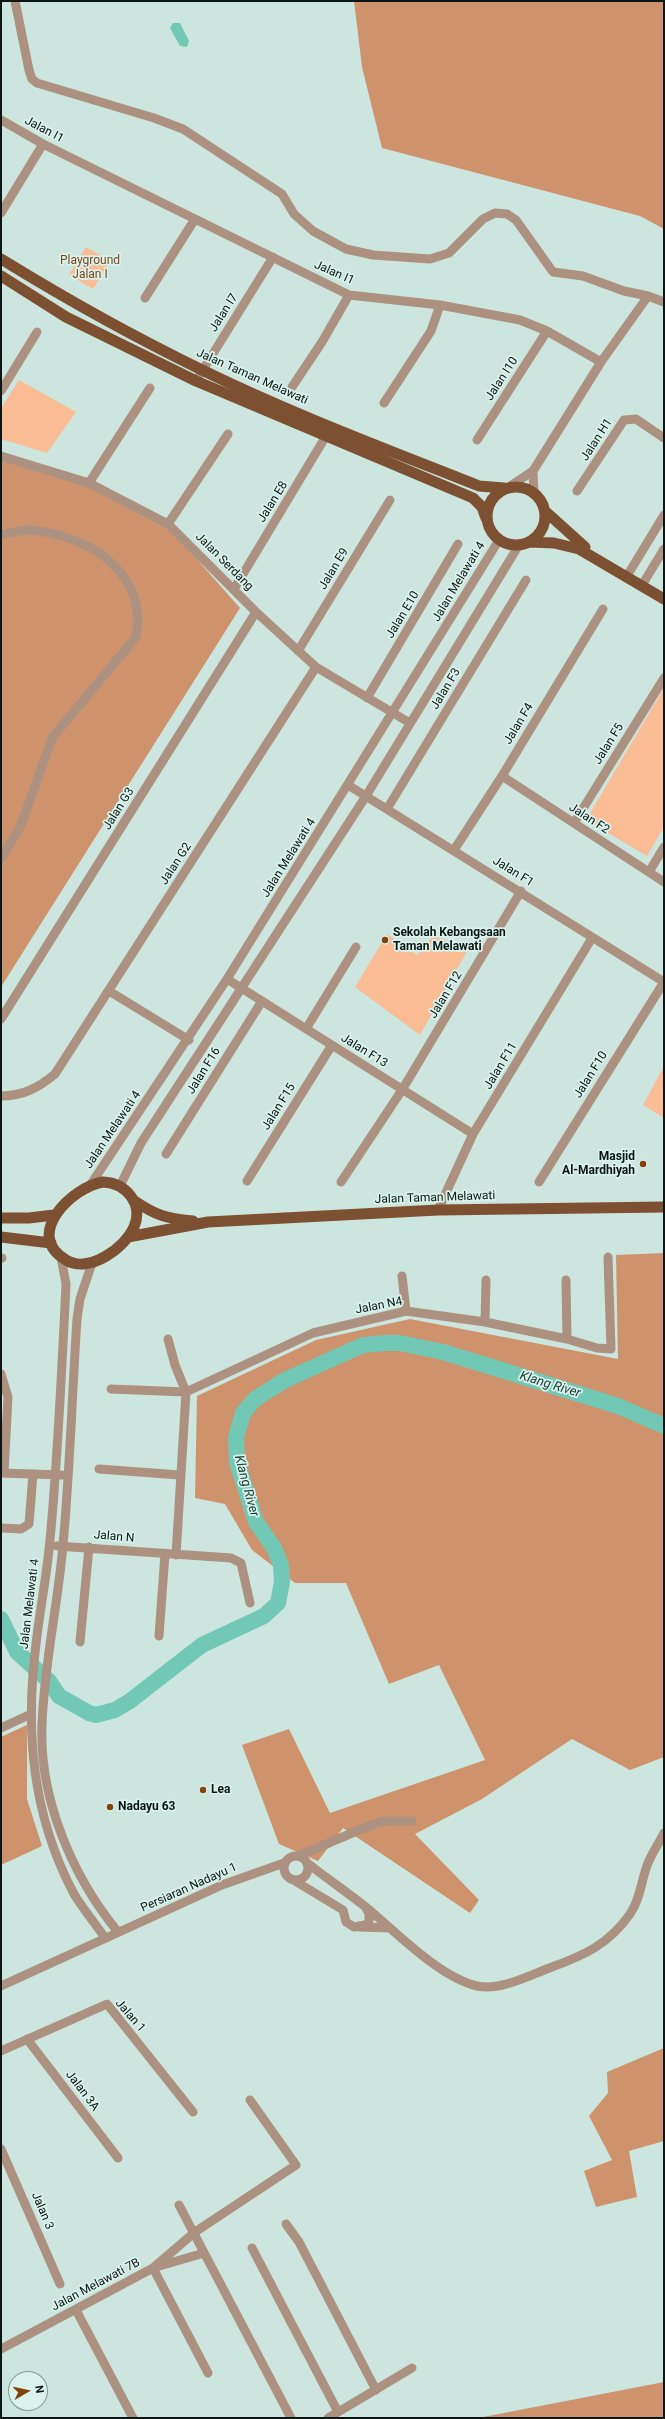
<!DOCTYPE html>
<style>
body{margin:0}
#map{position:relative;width:665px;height:2419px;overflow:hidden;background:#cce5de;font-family:Roboto,sans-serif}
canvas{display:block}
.frame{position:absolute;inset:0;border:2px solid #0d1614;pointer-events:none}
.north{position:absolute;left:8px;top:2371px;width:40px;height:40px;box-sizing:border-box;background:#d9f2eb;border:1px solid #879a95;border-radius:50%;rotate:81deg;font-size:11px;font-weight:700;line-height:16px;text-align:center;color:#0d1614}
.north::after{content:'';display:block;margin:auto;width:14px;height:18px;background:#84430d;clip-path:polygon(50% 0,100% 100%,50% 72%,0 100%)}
</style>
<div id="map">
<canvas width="665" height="2419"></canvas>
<div class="frame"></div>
<div class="north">N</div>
</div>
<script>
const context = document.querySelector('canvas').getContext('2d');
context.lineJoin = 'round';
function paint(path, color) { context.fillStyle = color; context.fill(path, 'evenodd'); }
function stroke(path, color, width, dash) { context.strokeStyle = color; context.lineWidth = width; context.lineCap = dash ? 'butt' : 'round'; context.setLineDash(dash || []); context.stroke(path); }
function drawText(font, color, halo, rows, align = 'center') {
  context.font = font + ' Roboto,sans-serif'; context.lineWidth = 3.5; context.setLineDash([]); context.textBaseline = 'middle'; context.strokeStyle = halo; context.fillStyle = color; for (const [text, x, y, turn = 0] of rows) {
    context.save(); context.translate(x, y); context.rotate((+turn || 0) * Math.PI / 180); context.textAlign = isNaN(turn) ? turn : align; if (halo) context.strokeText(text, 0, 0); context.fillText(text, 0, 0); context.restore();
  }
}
paint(new Path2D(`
 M86,247L110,261L93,289L69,275Z
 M19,380L76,412L47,453L1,439V408Z
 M664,688V827L647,856L586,820Z
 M387,934L417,955L434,935L467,951L420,1035L355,987Z
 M664,1066V1118L643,1105Z`), '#fabc95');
paint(new Path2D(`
 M354,1H664V229L640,216L382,148L362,67Z
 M1,455L92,485L164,522L240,608L1,987Z
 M664,1253V1757L630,1770L572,1739L482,1799L415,1834L479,1900L470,1913L343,1828L318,1861L279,1844L242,1745L289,1729L330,1813L485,1760L439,1665L389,1684L346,1583H295L252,1550L225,1504L195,1498L197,1396L316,1340L410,1319L618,1359L616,1255Z
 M27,1725V1799L42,1846L1,1865V1737Z
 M664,2048V2141L629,2151L637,2197L596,2207L584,2171L612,2160L589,2116L608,2093L607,2072Z
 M664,2382V2418H478Z`), '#ce936c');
paint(new Path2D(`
 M173,23H180L189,41L187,47L180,46L170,28Z`), '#71c8b5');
stroke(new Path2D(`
 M1,1619L17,1652L49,1681L59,1696L89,1713L96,1715L115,1710L130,1701L202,1645L264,1616L278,1603L282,1582L281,1565L274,1548L256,1522L237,1462L236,1438L243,1413L255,1399L285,1380L363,1345L384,1343H400L443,1352L618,1406L664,1426`), '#71c8b5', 16);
stroke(new Path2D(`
 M15,1L29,70L32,79L37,83L154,118L183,129L282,194L294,214L313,231L346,249L373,255L430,259L449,253L483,219L495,213L507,214L516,220L553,272L583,276L624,291L648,296L664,302
 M1,120L43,144L349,295L440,305L520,320L547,331L601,362
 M1,213L43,144
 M145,298L195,219
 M196,381L273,257
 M292,387L322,342L349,295
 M1,391L37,332
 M384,403L431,331L440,305
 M477,440L547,331
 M1,456L89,483L168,524L256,612L316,667L410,723
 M533,471L534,493
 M89,483L150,388
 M510,486L533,471L601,362L648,296
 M577,491L624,420L636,419L664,438
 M168,524L228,434
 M1,535C9,533 17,531 25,530C37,529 50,533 61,536C108,549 146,585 136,637L52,738L21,825L1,859
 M627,576L664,515
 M642,585L664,549
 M234,589L329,431
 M298,651L390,500
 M367,698L458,544
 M502,776L664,882
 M348,785L664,982L539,1182
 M387,809L526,580
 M574,823L664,678
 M454,850L502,776L603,609
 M649,872L664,847
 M227,979L473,1134
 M109,991L189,1040
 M1,1019L256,612
 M306,1029L356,947
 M1,1096C23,1096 38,1088 55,1074L316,667
 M166,1154L262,1001
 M247,1181L332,1045
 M341,1182L402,1090L521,891
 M91,1184L227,979L499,540
 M120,1186L141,1143L366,796L519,545
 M438,1210L473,1134L592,938
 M61,1257L66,1284C62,1369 58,1455 50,1540C47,1575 40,1609 36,1644C25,1731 32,1815 74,1894C83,1909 95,1923 105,1938
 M1,1258H2
 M92,1263L80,1299L77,1319C72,1394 70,1470 63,1545C58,1605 44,1664 42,1725C39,1798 72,1876 118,1932
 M402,1276L406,1311
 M566,1280L567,1339
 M485,1322L486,1280
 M168,1339L175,1365L186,1392L176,1555
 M1,1374L8,1397L4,1473
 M111,1389L186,1392L313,1333L406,1311L485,1322L567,1339L597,1348L611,1349L608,1257
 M99,1469L180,1475
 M1,1473L62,1475
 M1,1528L21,1529L29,1524L33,1474
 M57,1546L231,1558L241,1563L250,1603
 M159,1636L165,1554
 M80,1642L89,1547
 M1,1728L31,1714
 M284 1868a12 12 0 1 1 24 0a12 12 0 1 1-24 0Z
 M298,1856L371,1825L385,1821H412
 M306,1862C326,1878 347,1892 367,1908C396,1932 439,1977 477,1986C501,1991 530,1975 552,1967C585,1955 609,1944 630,1914C641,1898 641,1880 648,1863C652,1853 659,1843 664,1833
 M295,1881L343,1910L346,1922L354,1927L365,1925L369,1922V1914L366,1908
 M359,1927L390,1928
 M1,1986L222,1885L284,1863
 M27,2039L118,2158
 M1,2051L107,2004L193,2112
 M1,2149L60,2284
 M179,2205L291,2418
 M286,2224L299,2242L376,2390
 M252,2248L338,2412
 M156,2267L204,2253
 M153,2268L208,2373
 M76,2310L133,2418
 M1,2349L153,2268L195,2232L296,2165L250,2100
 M328,2418L412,2368`), '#ac9180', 9);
stroke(new Path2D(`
 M1,259C66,299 134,337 202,370C292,414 386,449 479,486L504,488
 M1,276L66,317L196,381L473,498L482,507L486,518
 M487 516a29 29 0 1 1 58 0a29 29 0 1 1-58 0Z
 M545,511L585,547
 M530,542L554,543L579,549L664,599
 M103,1182C126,1183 144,1204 134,1227C125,1248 89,1274 66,1260C23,1235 72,1187 103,1182Z
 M133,1200C157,1216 165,1218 193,1221
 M1,1218H29L54,1215
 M1,1237L51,1243
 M128,1237L208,1222L438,1210L664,1207`), '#7e5032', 11);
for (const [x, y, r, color] of [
 [385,940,4,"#84430d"],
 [643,1164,4,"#84430d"],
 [203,1790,4,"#84430d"],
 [110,1807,4,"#84430d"]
]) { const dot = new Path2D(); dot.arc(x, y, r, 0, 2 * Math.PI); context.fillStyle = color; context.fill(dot); stroke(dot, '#d9f2eb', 1.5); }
drawText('12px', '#0d1614', '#d9f2eb', [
 ["Jalan I1",44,130,28],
 ["Jalan I1",334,273,24],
 ["Jalan I7",224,313,-58],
 ["Jalan Taman Melawati",252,377,24],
 ["Jalan I10",502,379,-57],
 ["Jalan H1",597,440,-57],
 ["Jalan E8",273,502,-58],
 ["Jalan Serdang",224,562,45],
 ["Jalan E9",334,569,-59],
 ["Jalan Melawati 4",459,582,-59],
 ["Jalan E10",403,615,-59],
 ["Jalan F3",446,689,-59],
 ["Jalan F4",519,724,-59],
 ["Jalan F5",609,744,-58],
 ["Jalan G3",119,809,-58],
 ["Jalan F2",589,819,33],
 ["Jalan Melawati 4",289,858,-58],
 ["Jalan G2",176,864,-57],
 ["Jalan F1",513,872,32],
 ["Jalan F12",446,995,-59],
 ["Jalan F13",364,1051,32],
 ["Jalan F11",501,1066,-59],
 ["Jalan F16",204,1071,-58],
 ["Jalan F10",591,1075,-58],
 ["Jalan F15",279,1107,-58],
 ["Jalan Melawati 4",113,1130,-56],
 ["Jalan Taman Melawati",435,1198,-2],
 ["Jalan N4",379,1306,-11],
 ["Jalan N",114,1537,5],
 ["Jalan Melawati 4",30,1604,-83],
 ["Persiaran Nadayu 1",189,1888,-24],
 ["Jalan 1",130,2016,49],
 ["Jalan 3A",82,2091,53],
 ["Jalan 3",42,2211,67],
 ["Jalan Melawati 7B",96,2285,-28]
]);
drawText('12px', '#7f461c', '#d9f2eb', [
 ["Playground",90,261],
 ["Jalan I",90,275]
]);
drawText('bold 12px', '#0d1614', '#d9f2eb', [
 ["Sekolah Kebangsaan",393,933],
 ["Taman Melawati",393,947],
 ["Masjid",635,1157,"right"],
 ["Al-Mardhiyah",635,1171,"right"],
 ["Lea",211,1790],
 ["Nadayu 63",118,1807]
], 'left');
drawText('italic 13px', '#1b433b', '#d9f2eb', [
 ["Klang River",550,1385,17],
 ["Klang River",246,1486,75]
]);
</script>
